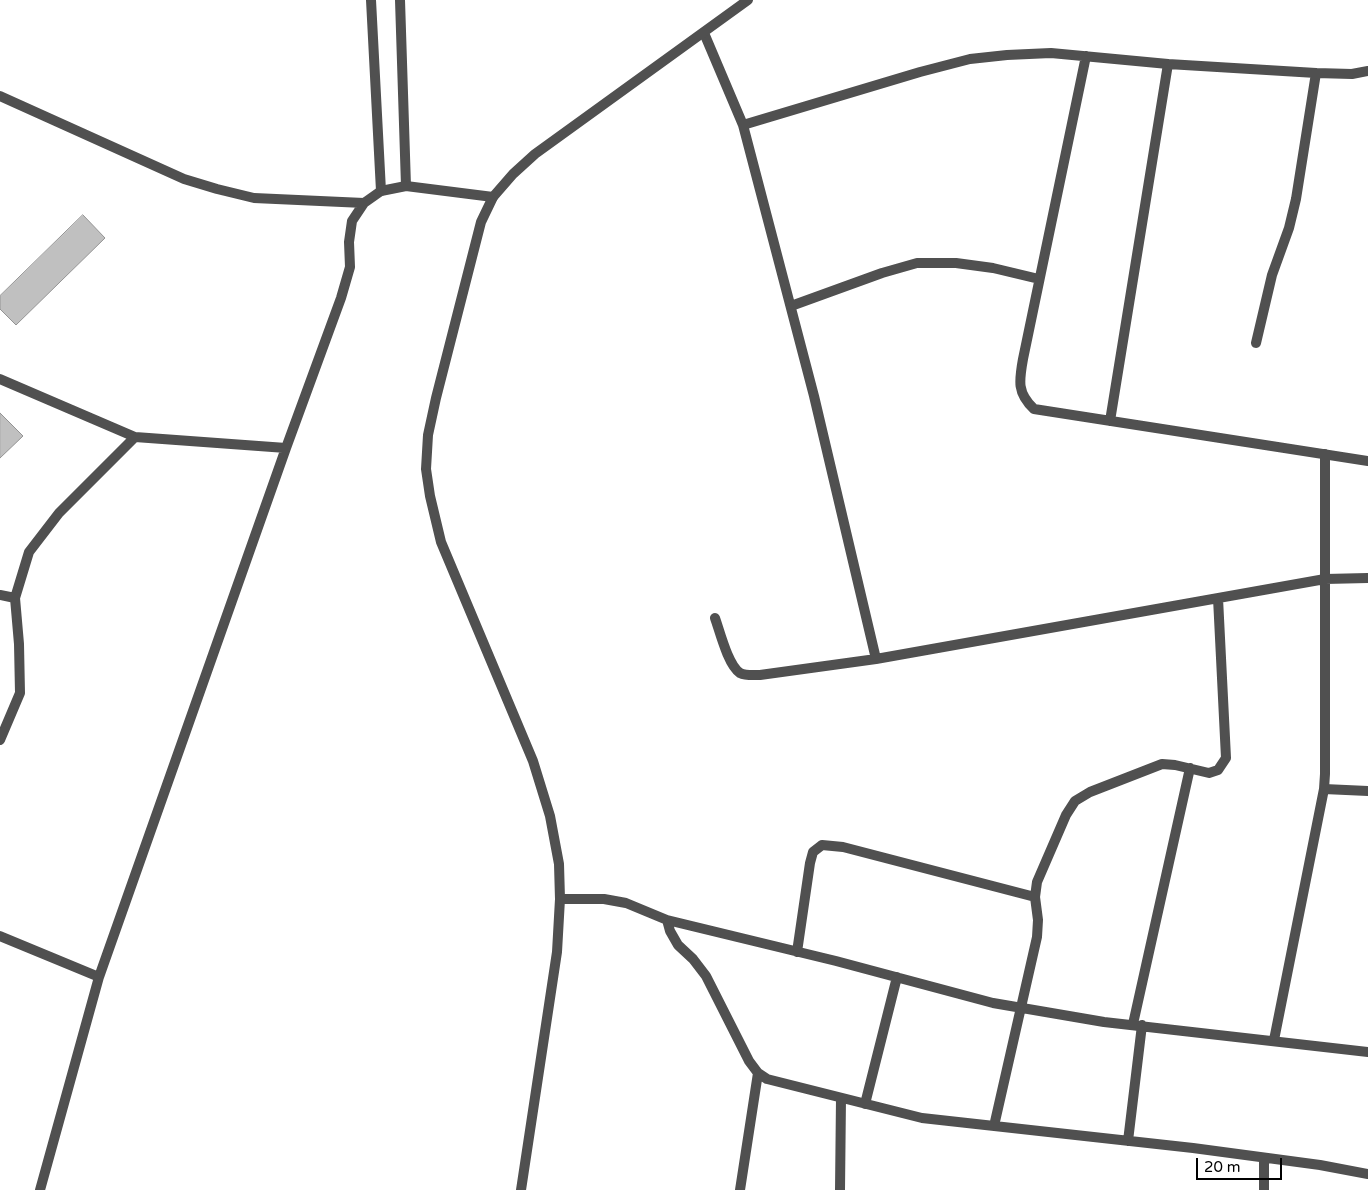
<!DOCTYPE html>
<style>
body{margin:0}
#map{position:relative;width:1368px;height:1190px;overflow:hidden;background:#fff;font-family:"Varela Round",sans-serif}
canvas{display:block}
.scale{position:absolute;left:1196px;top:1158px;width:86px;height:22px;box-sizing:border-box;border:2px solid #000;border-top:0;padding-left:6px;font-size:15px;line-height:18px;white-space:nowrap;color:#000;-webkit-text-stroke:4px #fff;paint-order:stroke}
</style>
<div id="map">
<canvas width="1368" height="1190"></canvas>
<div class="scale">20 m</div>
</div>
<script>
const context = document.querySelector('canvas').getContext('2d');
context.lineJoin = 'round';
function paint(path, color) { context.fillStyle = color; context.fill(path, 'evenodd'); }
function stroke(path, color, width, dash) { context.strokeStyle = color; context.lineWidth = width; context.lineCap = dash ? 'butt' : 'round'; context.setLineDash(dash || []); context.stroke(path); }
const building = new Path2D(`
 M83,215L105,238L16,325L0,309V296Z
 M0,413L23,436L0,458Z`);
paint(building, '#c0c0c0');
stroke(building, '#949494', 1);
stroke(new Path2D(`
 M371,0L381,191
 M400,0L406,186`), '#505050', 10);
stroke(new Path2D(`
 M704,33L743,125L814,396L876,659
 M1086,56L1023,359C1019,381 1017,393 1034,409L1368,461
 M0,96L184,179L217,189L254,198L364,203
 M743,125L920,72L970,59L1007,55L1051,53L1168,64L1316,73L1352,74L1368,71
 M791,306L882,273L917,263H956L993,268L1039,279
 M1256,343L1272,275L1289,228L1296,199L1316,73
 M0,379L135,437L286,448
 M1110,421L1168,64
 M0,595L15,598
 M715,618C720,632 728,665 740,673C746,676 754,675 760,675L876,659L1325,579L1368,578
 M0,740L20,693L19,644L15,598L29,552L59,513L135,437
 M1324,789L1368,791
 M560,899H604L626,903L667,920L836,961L993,1003L1104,1022L1368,1052
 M667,920L670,931L678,945L693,959L706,976L749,1061L758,1073L767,1079L922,1118L1193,1148L1320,1165L1368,1174
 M0,936L99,977
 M797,952L810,863L813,852L822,845L843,847L1035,897
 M1133,1024L1190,768
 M1274,1040L1324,789L1325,774V454
 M865,1104L897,977
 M994,1126L1037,937L1038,920L1035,897L1037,882L1066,815L1075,801L1090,792L1162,764L1175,765L1209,773L1218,770L1226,758L1218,598
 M1128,1141L1142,1025
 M40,1190L99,977L286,448L341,298L350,267L349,242L352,221L364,203L381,191L406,186L493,197
 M740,1190L758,1073
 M840,1190L841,1098
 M1264,1190V1158`), '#505050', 10);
stroke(new Path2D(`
 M521,1190L557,952L560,899L559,864L550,816L533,761L441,542L430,496L426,469L428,435L436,398L481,222L493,197L513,174L535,154L748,0`), '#505050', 10);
</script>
